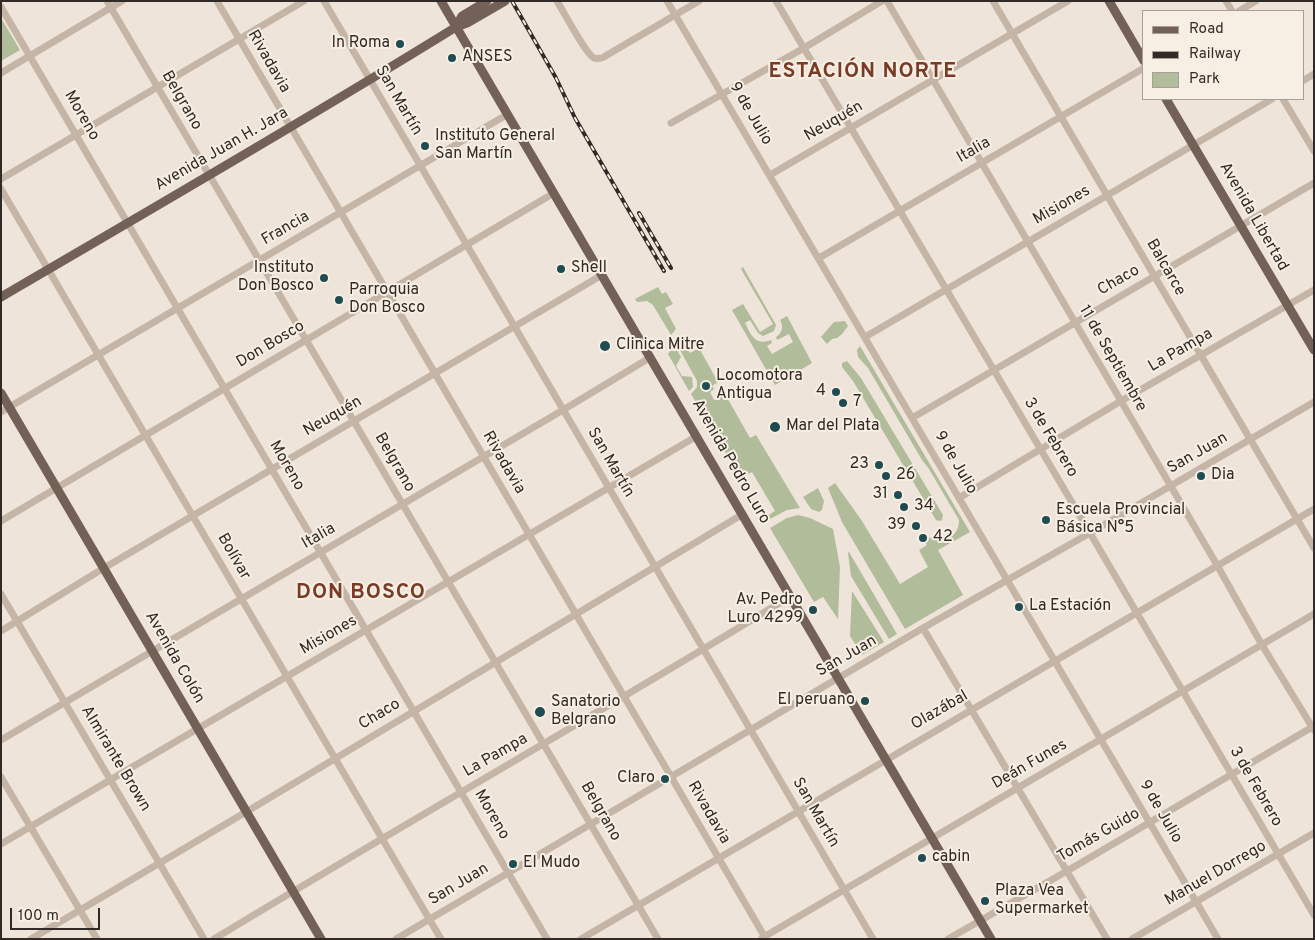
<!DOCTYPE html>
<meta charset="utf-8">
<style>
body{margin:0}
#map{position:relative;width:1315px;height:940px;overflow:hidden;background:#efe4d9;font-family:Overpass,sans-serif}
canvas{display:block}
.frame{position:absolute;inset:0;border:2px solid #322a26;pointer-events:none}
.legend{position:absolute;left:1142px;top:10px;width:162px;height:90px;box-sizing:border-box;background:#f7efe4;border:1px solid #a8a098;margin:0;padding:6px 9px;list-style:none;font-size:15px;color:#322a26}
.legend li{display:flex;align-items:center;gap:10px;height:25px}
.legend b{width:25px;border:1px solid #a8a098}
.scale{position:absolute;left:10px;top:908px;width:90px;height:22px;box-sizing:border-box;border:2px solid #322a26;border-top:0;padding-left:6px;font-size:15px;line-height:18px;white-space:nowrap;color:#322a26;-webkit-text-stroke:4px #f7efe4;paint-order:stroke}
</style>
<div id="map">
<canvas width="1315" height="940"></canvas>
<div class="frame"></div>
<ul class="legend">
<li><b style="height:6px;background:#736158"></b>Road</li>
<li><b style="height:6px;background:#322a26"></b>Railway</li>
<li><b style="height:14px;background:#b0bc9a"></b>Park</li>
</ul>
<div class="scale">100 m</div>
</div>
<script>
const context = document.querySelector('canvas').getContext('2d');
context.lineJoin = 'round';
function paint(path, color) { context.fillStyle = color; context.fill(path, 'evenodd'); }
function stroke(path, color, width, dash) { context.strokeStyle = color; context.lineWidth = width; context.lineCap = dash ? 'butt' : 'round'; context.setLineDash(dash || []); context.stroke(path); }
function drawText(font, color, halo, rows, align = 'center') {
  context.font = font + ' Overpass,sans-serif'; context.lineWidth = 4; context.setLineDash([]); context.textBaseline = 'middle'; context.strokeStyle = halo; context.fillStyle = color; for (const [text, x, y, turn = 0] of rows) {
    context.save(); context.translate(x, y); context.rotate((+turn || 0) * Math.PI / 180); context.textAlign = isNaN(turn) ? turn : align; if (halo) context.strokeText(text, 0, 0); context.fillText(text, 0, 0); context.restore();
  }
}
paint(new Path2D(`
 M1,18L20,50L1,61Z
 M743,267L776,325L774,331L763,336L758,333L750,320L745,323C751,335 755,346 771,340L772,343L767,346L772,354L793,342L789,334L777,340L776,337C782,333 784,327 780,320L787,316L812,363L775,385L732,310L743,304L760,332L773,324L741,269Z
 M658,287L662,294L666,292L673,304L665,308L676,329L671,335L653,305L647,301L637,302L635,299Z
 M845,321L848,326L842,334L837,338L832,339L827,344L821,337L834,322Z
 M679,334L690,353L699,348L718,382L712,386L714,389L710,392L714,400L725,394L750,438L756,435L800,508L787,510L766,521L764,518L775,511L752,472L746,475L745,472L738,474L691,394L697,387V381L675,341Z
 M674,345L681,357L676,366L682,376L692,377L693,387L689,391L668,354Z
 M860,346L970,532L938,550L963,595L905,629L842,522L828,488L835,483L862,521L900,584L928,567L919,550L927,545L924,540L928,537C943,542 959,539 959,520L929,469L922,460L868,368L858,357L857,350Z
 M847,361L861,378L943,515L942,520L940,521L936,520L853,381L842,367V363Z
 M818,488L824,501L822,510L819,512L811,509L803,497Z
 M798,515L810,518L833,529L840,567L838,619L823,597L814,602L770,528L787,518Z
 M849,552L897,634L889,639L851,576L848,553Z
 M852,591L884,642L862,655L850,636Z`), '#b0bc9a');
stroke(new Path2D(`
 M107,1L658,939
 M217,1L766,939
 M324,1L873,939
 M557,1C564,12 585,53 594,58C597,59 598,58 602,58L699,1
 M667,1L1218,939
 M776,1L1090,533L1314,915
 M887,1L1217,565L1262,645L1314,730
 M993,1L1314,548
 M1226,1L1232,11
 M1,7L547,939
 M1239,11L1256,1
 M1,73L122,1
 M1304,80L1314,74
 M1283,99L1314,151
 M671,123L804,48L882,1
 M770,175L1068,1
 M1,179L304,1
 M1,189L441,939
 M819,258L1144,68
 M865,337L1272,99
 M1,412L508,114
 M912,418L1314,183
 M959,498L1121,401L1314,290
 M1,521L554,193
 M1,594L204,939
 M923,628L1107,939
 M1,631L104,568L602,275
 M1,740L563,410L651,357
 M1,777L97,939
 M1,844L697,436
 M762,938L1314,614
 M31,939L246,812L743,514
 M214,939C405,823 600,713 791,596
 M396,939L923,628L1090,533L1314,402
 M581,939L1314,509
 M948,939L1067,871L1314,726
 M1132,939L1314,833`), '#c5b5a6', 7);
stroke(new Path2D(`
 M441,1L991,939
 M1109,1L1144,61
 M456,27L462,16L487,1
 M1166,99L1314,350
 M1,297C153,208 306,120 456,27L467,23L505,1
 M1,393L321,939`), '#736158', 9);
const rail = new Path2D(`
 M512,1L556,78L575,118L664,271
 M639,213L671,268`);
stroke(rail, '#322a26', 4);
stroke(rail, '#f7efe4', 2, [5.5]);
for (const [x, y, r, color] of [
 [400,44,5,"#1f4c50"],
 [452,58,5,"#1f4c50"],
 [425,146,5,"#1f4c50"],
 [561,269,5,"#1f4c50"],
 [324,278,5,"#1f4c50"],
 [339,300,5,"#1f4c50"],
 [605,346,6,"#1f4c50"],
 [706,386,5,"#1f4c50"],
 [836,392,5,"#1f4c50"],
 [843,403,5,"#1f4c50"],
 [775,427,6,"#1f4c50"],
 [879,465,5,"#1f4c50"],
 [886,476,5,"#1f4c50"],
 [1201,476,5,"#1f4c50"],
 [898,495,5,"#1f4c50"],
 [904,507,5,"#1f4c50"],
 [1046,520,5,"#1f4c50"],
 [916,526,5,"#1f4c50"],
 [923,538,5,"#1f4c50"],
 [1019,607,5,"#1f4c50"],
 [813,610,5,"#1f4c50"],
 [865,701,5,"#1f4c50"],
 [540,712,6,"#1f4c50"],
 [665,779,5,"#1f4c50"],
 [922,858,5,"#1f4c50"],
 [513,864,5,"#1f4c50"],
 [985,901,5,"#1f4c50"]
]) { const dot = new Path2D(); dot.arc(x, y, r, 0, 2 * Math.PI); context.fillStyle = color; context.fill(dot); stroke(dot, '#f7efe4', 2); }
drawText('16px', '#322a26', '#f7efe4', [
 ["In Roma",390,44,"right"],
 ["ANSES",462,58],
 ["Instituto General",435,137],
 ["San Martín",435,155],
 ["Instituto",314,269,"right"],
 ["Don Bosco",314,287,"right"],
 ["Shell",571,269],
 ["Parroquia",349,291],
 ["Don Bosco",349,309],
 ["Clinica Mitre",616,346],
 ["Locomotora",716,377],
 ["Antigua",716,395],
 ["4",826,392,"right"],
 ["7",853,403],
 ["Mar del Plata",786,427],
 ["23",869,465,"right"],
 ["26",896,476],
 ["Dia",1211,476],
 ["31",888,495,"right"],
 ["34",914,507],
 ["Escuela Provincial",1056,511],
 ["Básica N°5",1056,529],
 ["39",906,526,"right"],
 ["42",933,538],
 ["Av. Pedro",803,601,"right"],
 ["Luro 4299",803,619,"right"],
 ["La Estación",1029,607],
 ["El peruano",855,701,"right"],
 ["Sanatorio",551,703],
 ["Belgrano",551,721],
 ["Claro",655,779,"right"],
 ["cabin",932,858],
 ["El Mudo",523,864],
 ["Plaza Vea",995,892],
 ["Supermarket",995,910]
], 'left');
drawText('16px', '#322a26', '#f7efe4', [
 ["Rivadavia",268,62,60],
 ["Belgrano",181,101,60],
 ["San Martín",398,101,60],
 ["9 de Julio",750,114,60],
 ["Moreno",81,116,60],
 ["Neuquén",834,122,-30],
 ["Avenida Juan H. Jara",222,150,-30],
 ["Italia",974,151,-30],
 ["Misiones",1062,206,-30],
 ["Avenida Libertad",1253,217,60],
 ["Francia",286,229,-30],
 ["Balcarce",1165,268,60],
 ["Chaco",1119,281,-30],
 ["Don Bosco",271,345,-31],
 ["La Pampa",1181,351,-30],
 ["11 de Septiembre",1112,359,60],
 ["Neuquén",333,417,-30],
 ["3 de Febrero",1050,438,59],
 ["San Juan",1198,454,-30],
 ["Avenida Pedro Luro",730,462,60],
 ["Belgrano",394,463,60],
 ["Rivadavia",503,463,60],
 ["San Martín",610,463,60],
 ["9 de Julio",955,463,60],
 ["Moreno",286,466,60],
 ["Italia",319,537,-30],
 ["Bolívar",233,557,60],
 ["Misiones",329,636,-30],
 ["San Juan",847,657,-30],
 ["Avenida Colón",174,658,60],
 ["Olazábal",940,711,-30],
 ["Chaco",380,715,-31],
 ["La Pampa",496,756,-30],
 ["Almirante Brown",115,759,59],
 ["Deán Funes",1030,765,-30],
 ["3 de Febrero",1255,787,60],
 ["Belgrano",600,812,60],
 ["9 de Julio",1160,812,60],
 ["Rivadavia",708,813,60],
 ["San Martín",815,813,60],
 ["Moreno",491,815,60],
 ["Tomás Guido",1099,836,-30],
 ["Manuel Dorrego",1216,874,-30],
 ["San Juan",459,885,-31]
]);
context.letterSpacing = '1px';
drawText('bold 21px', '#7a3b26', '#f7efe4', [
 ["ESTACIÓN NORTE",863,73],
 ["DON BOSCO",361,594]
]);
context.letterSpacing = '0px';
</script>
